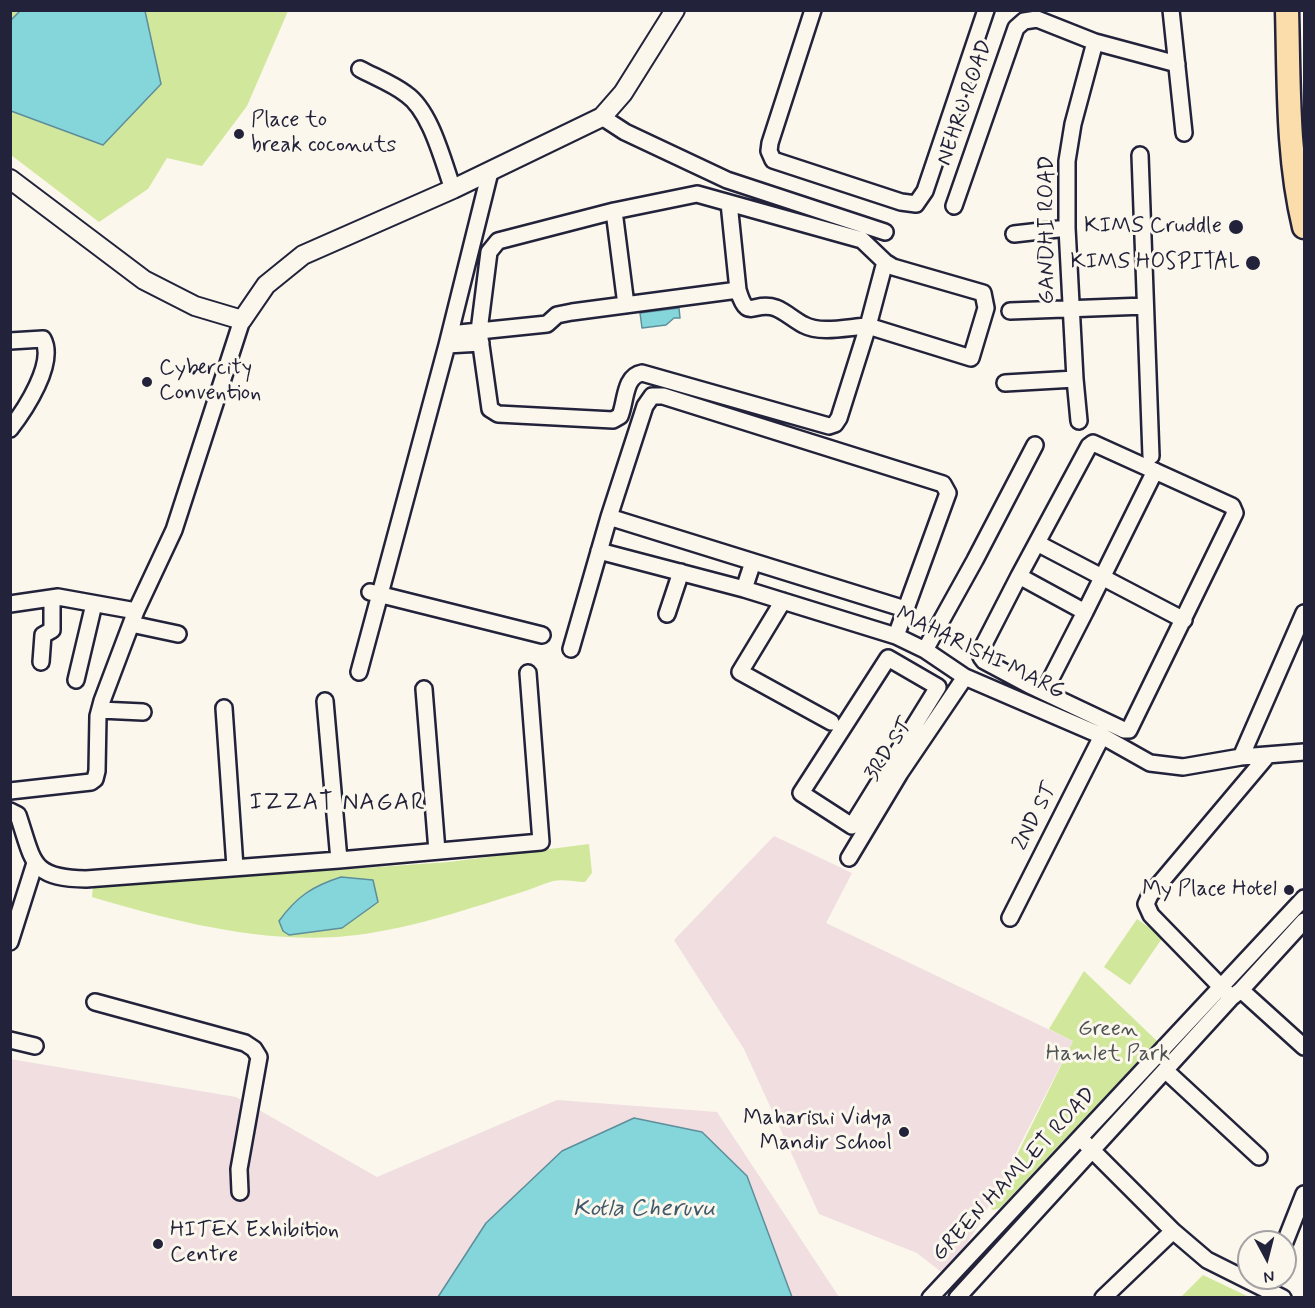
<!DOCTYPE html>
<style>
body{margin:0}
#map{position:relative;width:1315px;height:1308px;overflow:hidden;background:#fbf7ec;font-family:Mynerve,sans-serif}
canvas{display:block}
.frame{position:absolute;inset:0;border:12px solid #22223b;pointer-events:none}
.north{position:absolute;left:1237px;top:1230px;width:60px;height:60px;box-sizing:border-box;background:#fbf7ec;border:2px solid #a4a2a5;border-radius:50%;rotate:173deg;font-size:16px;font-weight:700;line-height:24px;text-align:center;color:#22223b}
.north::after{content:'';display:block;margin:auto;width:21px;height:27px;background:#22223b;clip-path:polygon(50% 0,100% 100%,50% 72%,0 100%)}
</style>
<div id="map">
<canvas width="1315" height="1308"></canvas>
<div class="frame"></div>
<div class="north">N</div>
</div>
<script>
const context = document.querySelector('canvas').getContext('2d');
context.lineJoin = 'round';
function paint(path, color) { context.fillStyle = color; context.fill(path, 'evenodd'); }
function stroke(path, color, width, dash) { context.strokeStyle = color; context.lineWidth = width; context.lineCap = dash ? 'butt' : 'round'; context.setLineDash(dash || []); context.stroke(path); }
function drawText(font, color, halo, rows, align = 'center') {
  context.font = font + ' Mynerve,sans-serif'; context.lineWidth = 6; context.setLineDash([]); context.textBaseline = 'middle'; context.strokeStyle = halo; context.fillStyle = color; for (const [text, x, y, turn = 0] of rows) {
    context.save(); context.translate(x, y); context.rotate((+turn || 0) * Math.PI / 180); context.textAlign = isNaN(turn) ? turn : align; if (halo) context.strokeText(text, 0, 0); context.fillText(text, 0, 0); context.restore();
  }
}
paint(new Path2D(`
 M774,836L852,873L826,923L1073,1041L982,1219L952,1268L945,1275L917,1253L819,1214L744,1049L674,940Z
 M10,1059L236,1097L377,1177L557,1100L717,1112L839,1297H11Z`), '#f0dee0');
paint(new Path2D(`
 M10,11H288L247,106L202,166L167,158L148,189L99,222L11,155Z
 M589,844L592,873L585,882C575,882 563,879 553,881C542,884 530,890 519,893C477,906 430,922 387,930C288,951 187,925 92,897L93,887L449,862Z
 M1137,919L1163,937L1130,985L1104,967Z
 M1084,971L1157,1041L1000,1208L993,1210L991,1208L1073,1041L1049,1029Z
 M1203,1275L1249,1297H1181Z`), '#d1e79b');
const water = new Path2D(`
 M21,10L145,11L161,84L103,145L11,111V20Z
 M679,308L680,318H674L666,325L642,328L640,313Z
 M341,877L373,880L378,902L342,928L289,935L283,931L279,921C297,896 313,886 341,877Z
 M634,1118L702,1132L747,1176L792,1297H438L486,1223L562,1151Z`);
paint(water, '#85d6db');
stroke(water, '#5d8e9b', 1.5);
const minor = new Path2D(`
 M813,10L770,143L769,151L773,160L901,202L916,204L925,191L986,10
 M1171,10L1184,133
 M360,69C375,77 393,84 406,94C431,111 443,162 453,189
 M602,117L625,132L727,180L885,232
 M1140,155L1151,456
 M697,194L862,240L885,262L893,267L983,293L986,308L971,358L868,326L839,418L835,424L829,426L642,373C624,376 626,402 620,416L613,420L498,414L490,409L479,331L489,252L498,241L614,211Z
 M729,203L738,290
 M954,206L1016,28L1024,21L1037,19L1095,42L1177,64
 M614,211L626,305
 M1014,234L1067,228
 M1010,311L1145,306
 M450,334L547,324L557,315L572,312L738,290C748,323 753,300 776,308C786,312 794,320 804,325C821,334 848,327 868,326L885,262
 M10,341L43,339C56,363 25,410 10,429
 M447,345L481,343
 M1005,383L1075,379
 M1079,421L1075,379L1067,228V161L1073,124L1095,42
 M609,517L905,609
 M1037,543L1184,620
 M599,551L744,589L896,636L925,650L965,677L1102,736L1150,763L1183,767L1241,757L1304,752
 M1019,576L1089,446L1093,443L1232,506L1235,513L1129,730H1124L1029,685L984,661L981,657V650L1019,576L1085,612L1155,471
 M744,589L753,562
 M370,592L542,635
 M783,601L740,672L831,722
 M10,604L58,597L136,611
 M667,614L681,572
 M131,624L178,634
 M571,649L609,517L645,406L652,396H663L943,484L948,493L896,636
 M925,650L975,560L1035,445
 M888,658L938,687L852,826L801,793Z
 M41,662L43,635L52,630V598
 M359,672L447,345L490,172
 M76,680L94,604
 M424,689L437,851
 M1044,692L1085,612
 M325,701L339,860
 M224,708L235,867
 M100,710L143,712
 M1241,757L1304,613
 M10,791L91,782L95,779L97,771L98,716L102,701L136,611L174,530L242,320
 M10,811L18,815C34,862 30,878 86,879L339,860L541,842L528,673
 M849,858L900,773L965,677
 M1010,918L1102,736
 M10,942L35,863
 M1241,990L1304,1047
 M1227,993L1151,915L1146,904L1150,895L1268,755
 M95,1002L245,1043L254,1049L259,1057L239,1169L240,1192
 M10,1040L35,1046
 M1165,1070L1259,1157
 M1084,1142L1173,1231L1207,1260L1283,1298
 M1285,1242L1304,1194
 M930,1298L1304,898
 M957,1298L1231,998L1241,990L1304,921
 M1103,1298L1173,1231`);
const tertiary = new Path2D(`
 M10,179L144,280L195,306L242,320L266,285L303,255L453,189L602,117L623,93L675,10`);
const primary = new Path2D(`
 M1287,10C1289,82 1287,157 1304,227`);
stroke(minor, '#22223b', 20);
stroke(tertiary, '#22223b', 22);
stroke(primary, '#22223b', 27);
stroke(minor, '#fbf7ec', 15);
stroke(tertiary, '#fbf7ec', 18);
stroke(primary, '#faddab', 22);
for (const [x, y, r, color] of [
 [239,134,6,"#22223b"],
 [1236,227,8,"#22223b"],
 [1253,263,8,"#22223b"],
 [147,382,6,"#22223b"],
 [1289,890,6,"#22223b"],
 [904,1132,6,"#22223b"],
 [158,1244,6,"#22223b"]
]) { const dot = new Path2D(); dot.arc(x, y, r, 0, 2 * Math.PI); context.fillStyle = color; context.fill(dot); stroke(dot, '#fbf7ec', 2); }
drawText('22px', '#22223b', '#fbf7ec', [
 ["NEHRU ROAD",966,103,-71],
 ["GANDHI ROAD",1048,230,-90],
 ["MAHARISHI MARG",980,654,26],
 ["3RD ST",890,750,-57],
 ["2ND ST",1036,817,-63],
 ["GREEN HAMLET ROAD",1015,1175,-47]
]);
drawText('22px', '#22223b', '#fbf7ec', [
 ["Place to",251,121,"left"],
 ["break coconuts",251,146,"left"],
 ["KIMS Cruddle",1222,227],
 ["KIMS HOSPITAL",1240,263],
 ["Cybercity",159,369,"left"],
 ["Convention",159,394,"left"],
 ["My Place Hotel",1277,890],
 ["Maharishi Vidya",892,1119],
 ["Mandir School",892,1144],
 ["HITEX Exhibition",170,1231,"left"],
 ["Centre",170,1256,"left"]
], 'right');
drawText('22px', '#4e5353', '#fbf7ec', [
 ["Green",1108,1030],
 ["Hamlet Park",1108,1055]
]);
context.letterSpacing = '1.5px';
drawText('24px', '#22223b', '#fbf7ec', [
 ["IZZAT NAGAR",338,804]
]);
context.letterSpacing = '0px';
drawText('italic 24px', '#40586b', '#fbf7ec', [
 ["Kotla Cheruvu",644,1210]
]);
</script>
